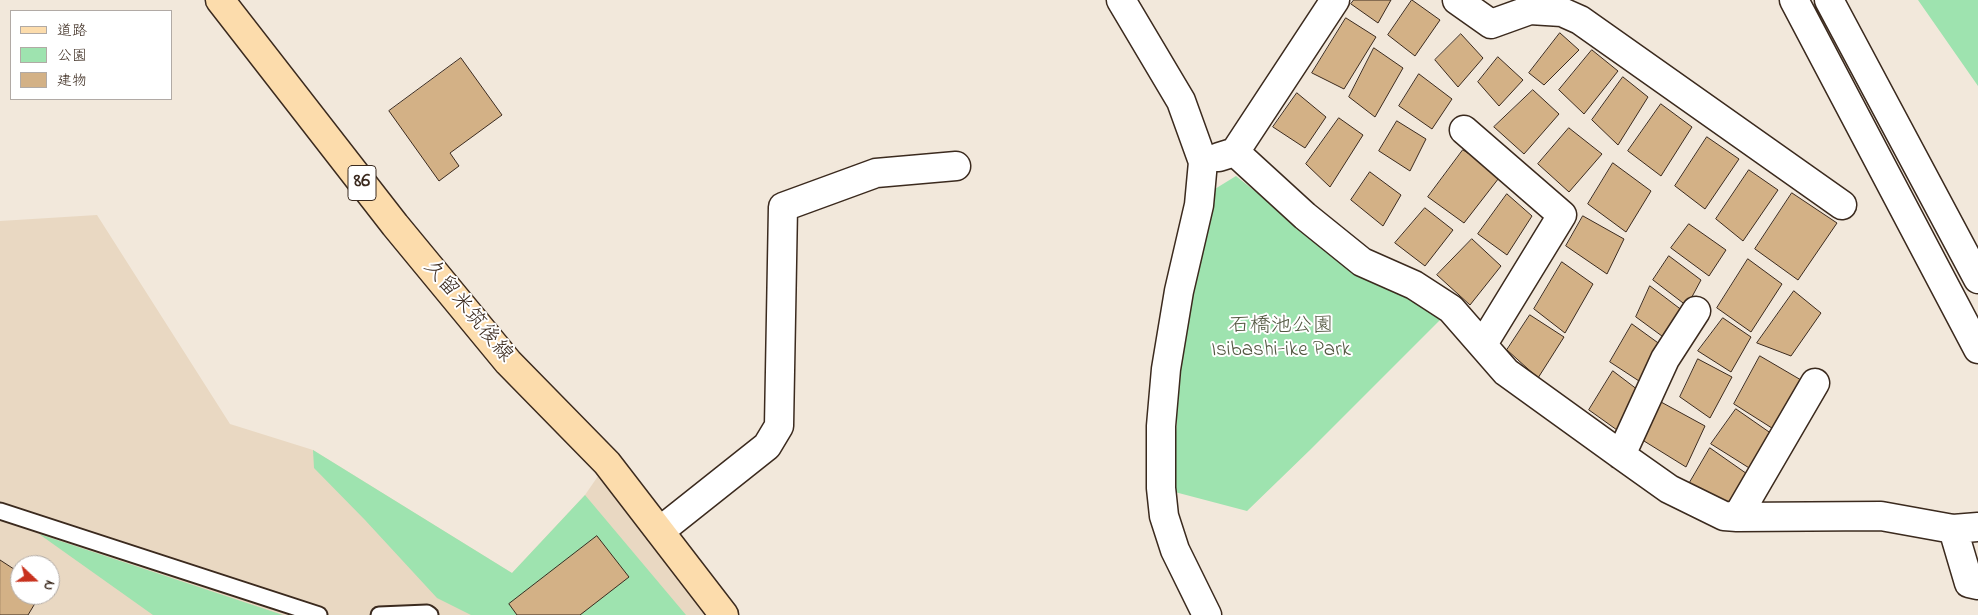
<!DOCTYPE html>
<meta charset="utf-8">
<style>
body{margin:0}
#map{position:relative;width:1978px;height:615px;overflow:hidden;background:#f2e8db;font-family:"Indie Flower","Klee One",sans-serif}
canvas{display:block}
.legend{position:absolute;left:10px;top:10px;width:162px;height:90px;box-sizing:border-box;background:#fff;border:1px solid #b1aaa5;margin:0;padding:6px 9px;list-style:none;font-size:15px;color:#3b2a1e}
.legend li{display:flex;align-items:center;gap:10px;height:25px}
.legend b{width:25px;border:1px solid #b1aaa5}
.north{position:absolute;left:10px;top:555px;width:50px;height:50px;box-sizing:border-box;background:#fff;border:1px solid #b1aaa5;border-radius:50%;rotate:111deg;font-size:14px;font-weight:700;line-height:20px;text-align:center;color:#3b2a1e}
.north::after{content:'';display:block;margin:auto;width:18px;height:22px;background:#c8321e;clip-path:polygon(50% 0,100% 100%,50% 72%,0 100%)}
</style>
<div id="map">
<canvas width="1978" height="615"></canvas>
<ul class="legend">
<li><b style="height:6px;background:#fcdcac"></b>道路</li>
<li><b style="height:14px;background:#9ee3af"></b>公園</li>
<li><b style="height:14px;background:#d3b186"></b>建物</li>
</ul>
<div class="north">N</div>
</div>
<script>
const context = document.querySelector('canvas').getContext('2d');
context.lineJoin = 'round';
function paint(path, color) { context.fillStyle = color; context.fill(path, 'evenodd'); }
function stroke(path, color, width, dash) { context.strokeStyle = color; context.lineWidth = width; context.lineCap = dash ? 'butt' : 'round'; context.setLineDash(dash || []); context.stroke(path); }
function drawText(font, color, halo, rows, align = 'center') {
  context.font = font + ' "Indie Flower","Klee One",sans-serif'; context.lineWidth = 4; context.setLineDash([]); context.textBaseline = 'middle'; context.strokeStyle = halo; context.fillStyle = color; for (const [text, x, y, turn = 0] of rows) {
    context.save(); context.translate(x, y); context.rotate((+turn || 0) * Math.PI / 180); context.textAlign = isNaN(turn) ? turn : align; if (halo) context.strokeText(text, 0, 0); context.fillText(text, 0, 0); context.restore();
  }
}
paint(new Path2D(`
 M97,215L230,424L313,450L512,573L585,495L607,463L724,615H0V221ZM20,565H50V595H20Z`), '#e9d8c2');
paint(new Path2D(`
 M1918,0H1978V86Z
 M1236,176L1352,269L1419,300L1443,317L1310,450L1247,511L1171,491L1177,421L1175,373L1210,192Z
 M313,450L512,573L585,495L686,615H471L437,598L365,520L314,468Z
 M39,534L283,615H153Z`), '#9ee3af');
const building = new Path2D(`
 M1354,0H1391L1378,23L1351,4Z
 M1412,0L1440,20L1415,56L1388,35Z
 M1346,18L1376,37L1344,89L1312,73Z
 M1560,33L1579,50L1544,85L1529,73Z
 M1461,34L1483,58L1458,87L1435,60Z
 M1374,48L1403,68L1375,117L1349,97Z
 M1592,50L1618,71L1584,114L1559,90Z
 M1498,57L1523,80L1499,106L1478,82Z
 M461,58L502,115L450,153L459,166L439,181L389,111Z
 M1419,74L1452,99L1432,129L1399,106Z
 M1623,77L1648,97L1618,145L1592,120Z
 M1533,90L1559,114L1524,154L1494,127Z
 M1297,93L1326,117L1305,148L1273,127Z
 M1661,104L1692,127L1661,176L1628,151Z
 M1339,118L1363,135L1330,187L1306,164Z
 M1397,121L1426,139L1410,171L1379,151Z
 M1569,128L1602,154L1569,192L1538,164Z
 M1707,137L1739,159L1705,209L1675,186Z
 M1463,150L1502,174L1464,223L1428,197Z
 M1613,163L1651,191L1626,232L1588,204Z
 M1749,170L1778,190L1743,241L1716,219Z
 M1370,172L1401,195L1383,226L1351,200Z
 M1792,193L1837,223L1798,280L1755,249Z
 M1507,194L1532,216L1507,255L1478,234Z
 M1425,208L1453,230L1425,266L1395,243Z
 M1583,216L1624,239L1607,274L1566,246Z
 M1689,224L1726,250L1709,276L1671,248Z
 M1472,239L1501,266L1470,305L1437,275Z
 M1669,256L1701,280L1687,306L1653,280Z
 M1748,259L1782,284L1751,332L1717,308Z
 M1562,262L1593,284L1565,333L1534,309Z
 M1650,286L1683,311L1666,339L1636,317Z
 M1794,291L1821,313L1791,356L1757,343Z
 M1530,315L1564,337L1538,378L1507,350Z
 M1723,318L1751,337L1731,372L1698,351Z
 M1632,324L1661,345L1639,381L1610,362Z
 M1760,356L1801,380L1775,430L1734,404Z
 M1698,359L1732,377L1710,418L1680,397Z
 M1613,371L1638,390L1617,430L1589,410Z
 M1661,402L1705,426L1686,467L1644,441Z
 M1736,409L1772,434L1754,471L1711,444Z
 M1710,448L1750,476L1732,512L1689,484Z
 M597,536L629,577L580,615H517L509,604Z
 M0,560L20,573V595H40L28,615H0Z`);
paint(building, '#d3b186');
stroke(building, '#3b2a1e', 1);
const lane = new Path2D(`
 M0,511L319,615
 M379,615L427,613L430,615`);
const street = new Path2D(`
 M1121,0L1181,101L1203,162L1199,205L1179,291L1166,369L1161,426V488L1164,516L1175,550L1207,615
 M1457,0L1491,24L1530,10L1562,12L1580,20L1842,205
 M1464,130L1562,215L1483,344
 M1235,152L1305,216L1362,262L1414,285L1451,309L1506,372L1621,455L1669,489L1724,516L1737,517L1881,516L1953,529L1978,527
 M1219,157L1235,152L1335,0
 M1621,455L1665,359L1696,311
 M1737,517L1815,383
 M1953,529L1969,583L1978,585
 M660,531L767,446L779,426L783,207L876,173L956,166`);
const secondary = new Path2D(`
 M1794,0L1978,349
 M1829,0L1978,279`);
const primary = new Path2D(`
 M220,0L395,225L508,362L607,463L724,615`);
stroke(lane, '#3b2a1e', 19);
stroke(street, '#3b2a1e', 31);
stroke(secondary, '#3b2a1e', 31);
stroke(primary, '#3b2a1e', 31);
stroke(lane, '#fff', 15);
stroke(street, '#fff', 28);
stroke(secondary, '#fff', 28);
stroke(primary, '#fcdcac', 28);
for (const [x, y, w] of [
 [362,183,28]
]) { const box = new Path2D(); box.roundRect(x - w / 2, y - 17.5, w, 35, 4); context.fillStyle = '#fff'; context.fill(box); stroke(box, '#3b2a1e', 1); }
drawText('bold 20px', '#3b2a1e', null, [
 ["86",362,183]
]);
drawText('21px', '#3b2a1e', '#fff', [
 ["久留米筑後線",467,312,50]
]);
drawText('21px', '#545842', '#fff', [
 ["石橋池公園",1281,328],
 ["Isibashi-ike Park",1281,352]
]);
</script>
